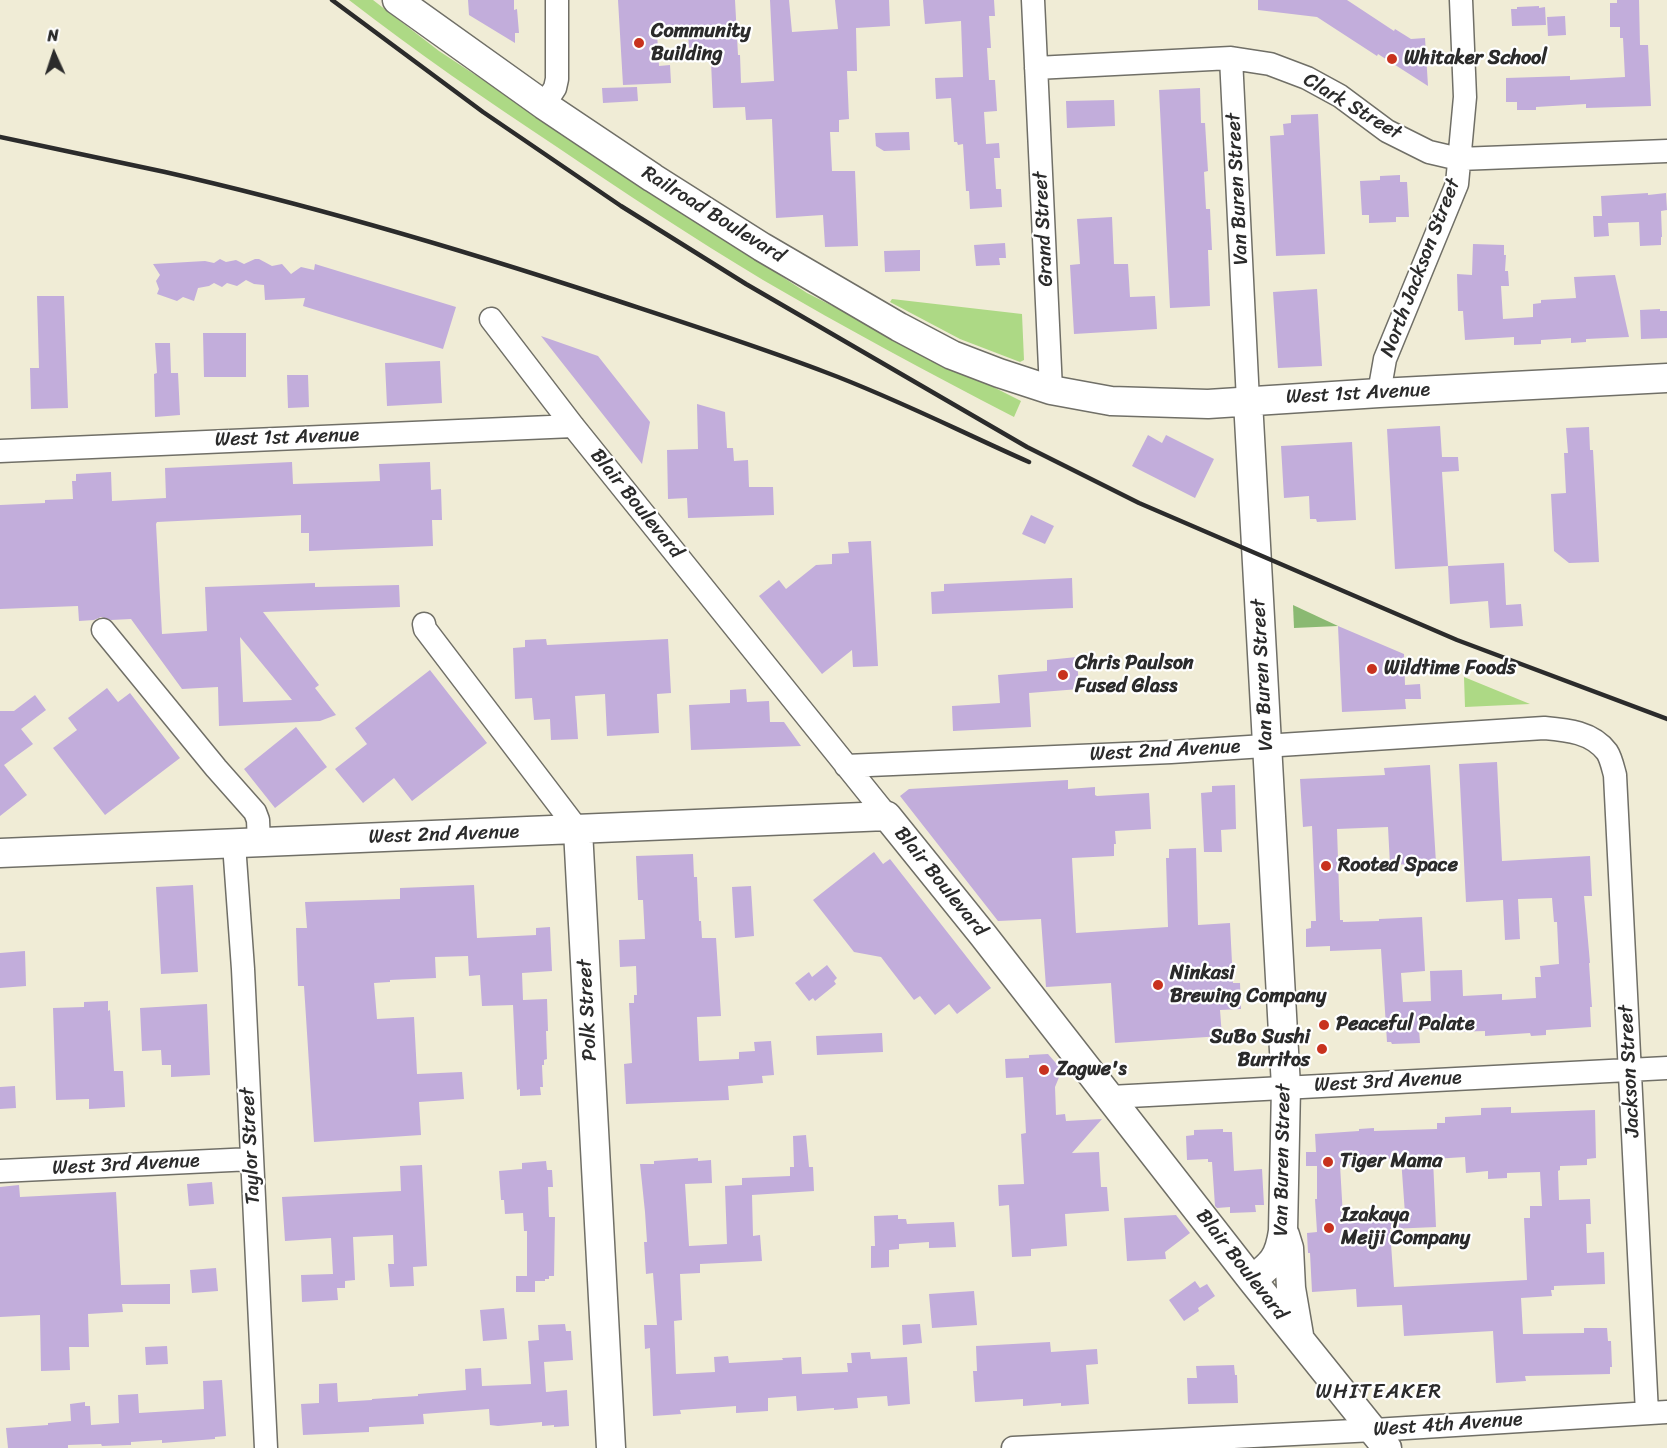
<!DOCTYPE html>
<style>
body{margin:0}
#map{position:relative;width:1667px;height:1448px;overflow:hidden;background:#f0ecd6;font-family:Sriracha,sans-serif}
canvas{display:block}
.north{position:absolute;left:24px;top:24px;width:60px;height:60px;-webkit-text-stroke:4px #fff;paint-order:stroke;rotate:357deg;font-size:16px;font-weight:700;line-height:24px;text-align:center;color:#2b2b2b}
.north::after{content:'';display:block;margin:auto;width:21px;height:27px;background:#2b2b2b;clip-path:polygon(50% 0,100% 100%,50% 72%,0 100%)}
</style>
<div id="map">
<canvas width="1667" height="1448"></canvas>
<div class="north">N</div>
</div>
<script>
const context = document.querySelector('canvas').getContext('2d');
context.lineJoin = 'round';
function paint(path, color) { context.fillStyle = color; context.fill(path, 'evenodd'); }
function stroke(path, color, width, dash) { context.strokeStyle = color; context.lineWidth = width; context.lineCap = dash ? 'butt' : 'round'; context.setLineDash(dash || []); context.stroke(path); }
function drawText(font, color, halo, rows, align = 'center') {
  context.font = font + ' Sriracha,sans-serif'; context.lineWidth = 4.5; context.setLineDash([]); context.textBaseline = 'middle'; context.strokeStyle = halo; context.fillStyle = color; for (const [text, x, y, turn = 0] of rows) {
    context.save(); context.translate(x, y); context.rotate((+turn || 0) * Math.PI / 180); context.textAlign = isNaN(turn) ? turn : align; if (halo) context.strokeText(text, 0, 0); context.fillText(text, 0, 0); context.restore();
  }
}
paint(new Path2D(`
 M349,0H373L439,51L807,293L1021,401L1014,417C929,373 845,328 763,280C693,238 625,193 557,147C486,100 416,52 349,0Z
 M892,299L1022,314L1024,360L1020,362L960,339L890,302Z
 M1464,677L1530,704L1465,707Z`), '#add985');
paint(new Path2D(`
 M1293,605L1338,626L1294,628Z`), '#8ab972');
paint(new Path2D(`
 M468,0H514V10L517,9L519,33H515V43L469,15Z
 M618,0H735L738,55H740L741,83L774,81L770,0H789L792,32L838,29L835,0H889L890,26L856,28L857,71H847L849,119L839,120V132H830L832,171H855L858,246L825,247L823,215L776,218L772,119L746,120L745,107L713,108L711,61L698,62V58L690,59L688,35H687L686,32L657,33L659,66L670,65L671,83L623,85Z
 M923,0H994L995,16H989L991,48H987L989,80H995L997,111L984,112L986,144L999,143L1000,158H994L996,189H1001L1002,207L970,209L969,191H966L963,144L958,145L957,142H954L951,98L936,99L935,78L963,77L961,21L925,24Z
 M1258,0H1347L1394,31L1395,29L1411,39L1425,38L1428,86L1378,54L1377,56L1317,17L1258,10Z
 M1617,0H1639L1640,45H1648L1651,106L1586,108V104L1536,107V110H1517V102H1506V78L1570,76V80L1625,77L1623,38H1620V27H1610V3H1617Z
 M1539,6V8L1545,7L1546,25L1512,26L1511,9H1517V7Z
 M1565,16L1566,35L1548,36L1547,17Z
 M637,87L638,101L603,103L602,88Z
 M1200,88L1201,123H1205L1208,171L1204,172L1206,209H1210L1212,250H1208L1210,306L1170,308L1159,90Z
 M1114,100L1115,126L1067,128L1066,101Z
 M1318,114L1325,254L1276,256L1270,136L1284,135L1283,124L1291,123V115Z
 M909,132L910,150L884,151L876,146L875,133Z
 M1400,175V182H1407L1409,217H1396V222L1369,223V215H1362L1360,181L1380,180V176Z
 M1648,193V195L1666,193L1667,210L1661,211L1662,237H1661V245L1640,246L1639,222L1608,223L1609,236L1594,237L1593,216H1602L1601,196Z
 M1112,217L1114,264H1128L1130,297L1155,296L1157,329L1074,334L1070,265L1080,264L1077,219Z
 M1005,243L1006,258H999L1000,265L976,266L974,245Z
 M1473,244L1504,245V255H1506L1505,271H1508L1509,286H1501L1503,319L1533,317V304L1541,303V300L1576,298L1574,277L1615,275L1629,337L1586,339V342L1571,343V338L1541,340V344L1514,345V337L1465,340L1463,311H1458L1457,274L1472,275Z
 M920,250V271L885,272L884,251Z
 M220,259L226,262L236,260L244,264L255,259H259L272,266L282,264L291,274L301,267L314,270L315,264L456,307L443,349L303,306L305,298L265,300L264,285L254,284L246,280L237,286L227,283L222,287L214,283L209,286L198,288L194,301L183,297L177,301L157,294L159,289L156,281L160,275L153,264L205,261L214,263Z
 M1317,289L1322,366L1278,368L1273,292Z
 M37,296H64L68,408L31,409L30,368H39Z
 M1660,309V311H1667V338L1641,339L1640,310Z
 M203,333H246V377H204Z
 M541,336L598,356L650,422L642,464Z
 M155,343H170L171,373H178L180,415L155,417L154,374L157,373Z
 M440,361L442,403L387,406L385,363Z
 M287,375H308L309,407L288,408Z
 M697,404L725,412L727,448H733L734,461L748,460L749,487H773L774,515L688,518L687,498L668,499L667,450L698,449Z
 M1440,426L1442,457H1458L1459,471L1442,472L1448,566L1395,569L1387,429Z
 M1589,427L1590,450H1593L1599,562L1569,563L1554,551L1551,494L1566,493L1564,453H1568L1566,428Z
 M1148,435L1162,443L1166,435L1214,459L1195,498L1132,466Z
 M1352,442L1356,520L1317,522L1316,519H1310L1309,496L1284,498L1281,446Z
 M292,462L293,484L380,481L379,464L430,462L431,490L441,489L442,520H432L433,546L309,551V533H301V515L157,522L156,524L162,634L207,631L205,587L315,583V587L399,585L400,607L263,612L319,685L315,688L336,715L320,721L219,726L218,687L182,689L131,619L111,620L101,617L94,620L79,621L78,606L0,609V505L45,503V500L73,499L72,481H76V474L111,472L112,501L166,498L165,468ZM240,637L292,700L243,702Z
 M1031,515L1054,526L1045,544L1022,534Z
 M871,541L878,666L853,667L852,650L822,674L759,596L779,580L786,589L816,565L832,564V554L849,553L848,542Z
 M1504,563L1506,605L1521,604L1523,626L1490,628L1488,601L1450,604L1448,566Z
 M1072,578L1073,608L932,614L931,592L944,591V584Z
 M1338,626L1404,654L1405,685L1420,684L1421,699H1405L1406,709L1342,712Z
 M546,639L547,645L668,639L671,693L657,694L659,733L607,736L605,694L575,696L578,739L551,740L550,719L534,720L532,698L515,699L513,648L525,647V640Z
 M1077,657L1079,689L1029,693L1031,727L953,731L952,706L1000,703L998,675L1047,671V660Z
 M430,670L487,743L412,801L394,778L363,803L335,769L367,744L355,728Z
 M107,688L118,702L130,693L180,758L105,815L53,748L77,730L68,718Z
 M746,689L747,702L769,701L770,722H784L801,746L691,750L689,705L730,703V690Z
 M35,695L46,710L21,729L33,744L4,765L27,795L0,816V711H14Z
 M296,727L327,767L275,808L244,769Z
 M1497,762L1502,861L1590,856L1592,896H1584L1590,963H1589L1592,1007H1590L1591,1027L1546,1030V1035L1531,1036L1530,1033L1485,1036V1031L1449,1032L1448,1028L1419,1029L1420,1043L1392,1044L1391,1042H1387L1381,949L1330,951V946L1306,947V929L1311,928V921H1316L1312,826L1303,827L1300,779L1385,775L1384,768L1430,765L1436,863L1390,865L1388,827L1337,829L1340,920H1343V922L1379,921V919L1422,917L1425,971L1401,973L1403,1002L1431,1001L1430,971L1462,970L1463,996L1502,994V1000L1536,998L1535,977H1541L1540,966L1559,964L1557,922H1554L1552,898L1518,899L1520,939L1505,940L1503,900L1466,902L1459,764Z
 M1068,780V789L1095,787V795L1097,796L1149,793L1151,829L1115,831L1116,844H1114V856L1072,858L1076,933L1168,927L1166,858H1169V849L1196,848L1198,925L1230,923L1233,983H1240L1241,1009L1220,1010L1222,1036L1115,1043L1111,983L1046,987L1041,919L998,921L900,796L909,789Z
 M1235,785L1236,829L1221,830L1222,852H1204L1201,793L1212,792V786Z
 M874,852L883,864L890,859L991,988L957,1014L949,1004L935,1015L920,996L914,1000L881,957L854,952L813,900Z
 M693,854L694,877H697L699,921H701L702,938H716L721,1016L697,1017L699,1061L739,1059V1052L755,1051L754,1042L771,1041L774,1075L762,1076L763,1083L728,1086L729,1100L626,1104L624,1064L632,1063L629,1003H634V995H637L636,966L620,967L619,940L645,939L643,900H638L636,856Z
 M193,885L198,972L161,974L156,887Z
 M474,885L477,938L536,935V928L550,927L552,971L522,973L523,1000L547,999L548,1031H546L547,1059L544,1060V1065H542L543,1087H540L541,1095L520,1096V1089L517,1090L513,1005L482,1006L480,975L469,976L468,956L435,957L436,978L390,980V982L374,983L377,1019L414,1017L417,1074L462,1072L464,1099L419,1102L421,1135L314,1142L304,986H298L296,928H307L305,902L400,899V888Z
 M751,886L754,936L735,938L732,887Z
 M25,951L26,986L0,988V953Z
 M827,965L837,978L834,981L836,984L815,1001L813,998L809,1001L795,983L809,972L812,977Z
 M108,1001V1011L110,1010L114,1071H123L125,1107L89,1109V1099L56,1100L53,1008L84,1007V1002Z
 M207,1004L210,1075L171,1077V1065H162L161,1050L142,1051L140,1008Z
 M882,1033L883,1052L817,1055L816,1036Z
 M1048,1054L1062,1070L1055,1087L1056,1115L1065,1114L1066,1121L1102,1119L1072,1153L1099,1152L1101,1187H1107L1109,1211L1065,1214L1067,1246L1031,1249V1256L1012,1257L1009,1205L999,1206L998,1185L1024,1184L1021,1134L1026,1133L1023,1077L1006,1078L1005,1059L1029,1058V1055Z
 M15,1086L16,1108L0,1109V1087Z
 M1511,1107V1113L1595,1110L1596,1158L1587,1159V1165L1560,1166V1170L1558,1171L1559,1200L1590,1199L1591,1224H1586L1587,1253L1604,1252L1605,1284L1554,1286V1290H1551L1552,1296L1521,1298L1523,1334L1584,1333V1328H1607L1608,1341H1611L1612,1367H1610V1374L1525,1376L1526,1381L1496,1383L1493,1331L1404,1336L1402,1305L1357,1307L1356,1289L1312,1292L1310,1253H1308L1307,1233L1317,1232L1315,1199H1317V1166H1306V1152H1316L1315,1134L1359,1131V1129L1374,1128V1131L1437,1129V1123H1445V1117L1481,1115V1108ZM1465,1157L1466,1173L1488,1171V1179L1507,1178V1173L1540,1172L1542,1206H1530V1218H1524L1527,1280L1394,1287L1390,1229L1436,1227L1433,1159ZM1401,1158L1405,1214L1343,1217L1340,1165L1361,1164V1160Z
 M1223,1129V1132H1232L1234,1171L1262,1169L1264,1205H1255L1256,1212L1230,1213V1207L1217,1208L1215,1206L1212,1162H1208V1159L1187,1160L1186,1136L1194,1135V1130Z
 M806,1135L809,1167H813L814,1191L752,1195L753,1236L760,1235L762,1261L700,1264V1273L680,1274L682,1320L674,1321L676,1374L715,1372L714,1357L728,1356L729,1363L783,1360L782,1358L801,1357L802,1374L848,1372L847,1363H852L851,1353L870,1352L871,1359L907,1357L910,1404L888,1406L887,1396L857,1398L858,1408L834,1410V1408L797,1411L796,1396L768,1398V1411L736,1413V1406L680,1410L681,1414L653,1416L650,1348L645,1349L644,1325H657L653,1273L646,1274L644,1242H647L645,1212L640,1164H654V1161L698,1158V1161L711,1160L712,1183L685,1184L689,1246L727,1244L725,1186L742,1185V1178L790,1176V1167H794L793,1136Z
 M546,1161L547,1170H552L553,1187H548L549,1217H555L554,1276H549V1279H545V1281H535V1292H516V1276H527V1231H524L523,1213L505,1214L504,1200H501L499,1171L522,1169V1163Z
 M422,1165L427,1266L413,1267L414,1286L390,1287L388,1264H394L393,1235L353,1237L355,1280L345,1281V1288H337L338,1300L302,1302L301,1275L333,1274L331,1238L285,1241L282,1197L401,1191L400,1166Z
 M212,1182L214,1204L189,1206L187,1184Z
 M19,1185L20,1197L116,1192L121,1285L170,1284V1304H122L123,1312L88,1314L89,1347H69L70,1370L41,1371L40,1315L0,1317V1187Z
 M898,1215V1219H906L907,1224L954,1222L956,1247L929,1248V1242L899,1244V1249L889,1250V1267L871,1268V1246H875L874,1216Z
 M1176,1215L1190,1233L1165,1252L1166,1259L1127,1261L1124,1218Z
 M216,1268L218,1291L192,1293L190,1270Z
 M1195,1281L1200,1288L1207,1284L1215,1296L1198,1308L1199,1311L1184,1321L1169,1300Z
 M974,1291L977,1325L932,1328L929,1294Z
 M504,1308L507,1339L483,1341L480,1310Z
 M565,1324L566,1331H571L573,1360L544,1362L546,1392L567,1390L569,1426L554,1427V1425L542,1426V1422L498,1426L490,1425L489,1409L423,1414L424,1424L369,1427V1432L303,1435L301,1404L319,1403V1384L337,1383L338,1402L372,1400V1399L418,1396V1394L466,1390L465,1369L481,1368L482,1386L531,1384L528,1341L539,1340L538,1325Z
 M920,1324L922,1343L903,1345L902,1325Z
 M1050,1342L1051,1352L1097,1349L1098,1364L1086,1365L1089,1404L1061,1406V1403L1023,1406V1399L975,1402L973,1371H977L976,1346Z
 M167,1346L168,1364L146,1365L145,1347Z
 M1234,1365L1235,1375H1237L1238,1403L1188,1404L1187,1378H1197L1196,1366Z
 M222,1380L226,1436L215,1437V1439L162,1443V1440L131,1442V1445H128L102,1446L101,1444L68,1445V1448H8L6,1428L48,1425V1423L71,1421L70,1404L85,1402V1406H90L91,1425L119,1423L118,1395L138,1394L139,1413L204,1409L203,1381Z`), '#c2addb');
const minor = new Path2D(`
 M1033,0L1051,390
 M1231,58L1248,401
 M1036,68L1231,58L1270,64L1307,78L1340,96L1387,131L1429,152L1459,159L1667,151
 M544,105L555,88L557,79V0
 M491,319L573,426L887,816
 M1379,393L1385,359L1457,184L1465,97L1461,0
 M0,451L573,426
 M424,624L425,629L578,830
 M103,630L216,768L255,812L258,820L259,843
 M846,766L1171,752L1544,728C1567,730 1592,732 1607,752C1611,758 1613,768 1615,775L1647,1413
 M234,844L243,969L266,1448
 M1110,1097L1667,1068
 M0,1171L252,1159
 M1013,1448L1374,1430L1667,1412`);
const tertiary = new Path2D(`
 M397,0L544,105L653,178L762,247L899,327L952,355L999,373L1051,390L1111,401L1208,404L1379,393L1667,378
 M1248,401L1286,1087L1283,1231C1279,1258 1273,1263 1252,1280
 M578,830L611,1448
 M0,853L887,816L983,935L1252,1280L1387,1448
 M1285,1235L1289,1248L1291,1288L1299,1335`);
stroke(minor, '#706f67', 25);
stroke(tertiary, '#706f67', 31);
stroke(minor, '#fff', 22);
stroke(tertiary, '#fff', 28);
stroke(new Path2D(`
 M332,0L483,112L621,206L746,284L1027,447L1139,503L1457,640L1667,719
 M0,137C55,149 110,160 165,172C315,206 463,250 609,298C682,322 754,345 825,372C895,398 961,432 1029,462`), '#2b2b2b', 4.5);
for (const [x, y, r, color] of [
 [639,43,6,"#c8321e"],
 [1392,59,6,"#c8321e"],
 [1372,669,6,"#c8321e"],
 [1063,675,6,"#c8321e"],
 [1326,866,6,"#c8321e"],
 [1158,985,6,"#c8321e"],
 [1324,1025,6,"#c8321e"],
 [1322,1049,6,"#c8321e"],
 [1044,1070,6,"#c8321e"],
 [1328,1162,6,"#c8321e"],
 [1329,1228,6,"#c8321e"]
]) { const dot = new Path2D(); dot.arc(x, y, r, 0, 2 * Math.PI); context.fillStyle = color; context.fill(dot); stroke(dot, '#fff', 2); }
drawText('bold 20px', '#2b2b2b', '#fff', [
 ["Community",651,32],
 ["Building",651,55],
 ["Whitaker School",1404,59],
 ["Chris Paulson",1075,664],
 ["Fused Glass",1075,687],
 ["Wildtime Foods",1384,669],
 ["Rooted Space",1338,866],
 ["Ninkasi",1170,974],
 ["Brewing Company",1170,997],
 ["Peaceful Palate",1336,1025],
 ["SuBo Sushi",1310,1038,"right"],
 ["Burritos",1310,1061,"right"],
 ["Zagwe's",1056,1070],
 ["Tiger Mama",1340,1162],
 ["Izakaya",1341,1216],
 ["Meiji Company",1341,1239]
], 'left');
drawText('20px', '#2b2b2b', '#fff', [
 ["Clark Street",1352,107,31],
 ["Van Buren Street",1238,189,-93],
 ["Railroad Boulevard",713,215,32],
 ["Grand Street",1044,229,-93],
 ["North Jackson Street",1421,268,-69],
 ["West 1st Avenue",1358,394,-3],
 ["West 1st Avenue",287,438,-2],
 ["Blair Boulevard",636,504,51],
 ["Van Buren Street",1263,675,-93],
 ["West 2nd Avenue",1165,751,-3],
 ["West 2nd Avenue",444,835,-2],
 ["Blair Boulevard",940,882,51],
 ["Polk Street",588,1010,-93],
 ["Jackson Street",1630,1071,-93],
 ["West 3rd Avenue",1388,1082,-3],
 ["Taylor Street",251,1146,-93],
 ["Van Buren Street",1283,1160,-89],
 ["West 3rd Avenue",126,1165,-3],
 ["Blair Boulevard",1241,1265,52],
 ["West 4th Avenue",1448,1425,-4]
]);
context.letterSpacing = '1.5px';
drawText('21px', '#2b2b2b', '#fff', [
 ["WHITEAKER",1379,1393]
]);
context.letterSpacing = '0px';
</script>
